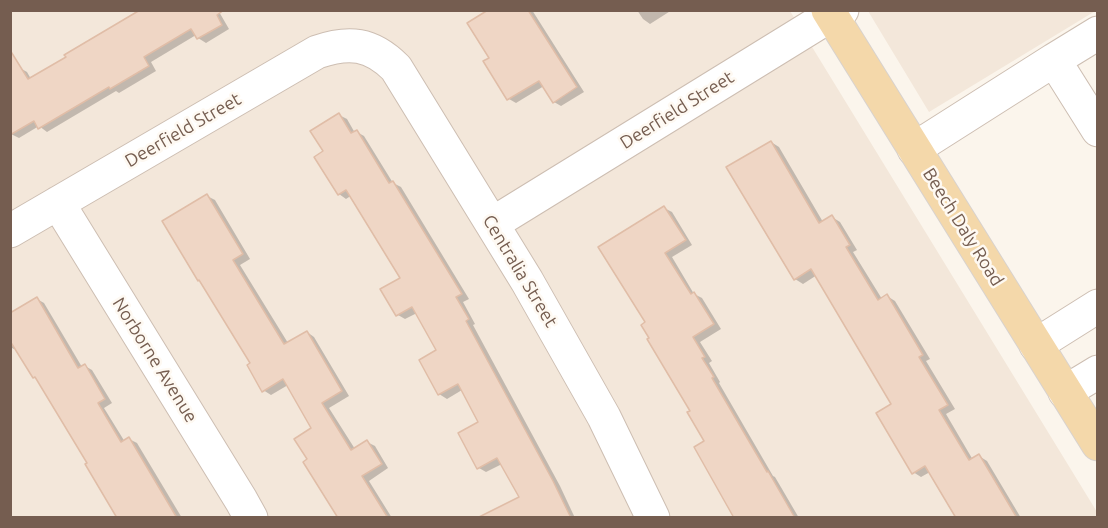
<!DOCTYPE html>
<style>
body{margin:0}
#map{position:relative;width:1108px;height:528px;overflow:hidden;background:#fbf5ec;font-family:Ubuntu,sans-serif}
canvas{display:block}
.frame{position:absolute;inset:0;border:12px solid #755d50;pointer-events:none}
</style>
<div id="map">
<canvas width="1108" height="528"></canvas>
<div class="frame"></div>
</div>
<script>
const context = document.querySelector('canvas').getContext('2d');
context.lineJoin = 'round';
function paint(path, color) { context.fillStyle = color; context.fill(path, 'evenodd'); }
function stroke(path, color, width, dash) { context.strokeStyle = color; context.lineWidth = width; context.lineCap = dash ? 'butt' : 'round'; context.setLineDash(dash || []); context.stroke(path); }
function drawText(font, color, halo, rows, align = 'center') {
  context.font = font + ' Ubuntu,sans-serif'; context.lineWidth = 5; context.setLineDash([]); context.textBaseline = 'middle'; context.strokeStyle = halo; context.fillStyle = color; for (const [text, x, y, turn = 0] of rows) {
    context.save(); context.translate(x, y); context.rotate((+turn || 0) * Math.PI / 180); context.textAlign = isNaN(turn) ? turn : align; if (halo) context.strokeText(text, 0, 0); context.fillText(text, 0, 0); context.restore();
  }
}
paint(new Path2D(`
 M1097,10L929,112L868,11V10Z
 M10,11H790L1097,512V517H11Z`), '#f3e7da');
paint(new Path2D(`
 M134,10H218L229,29L206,43L198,38L196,35L151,62L156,71L119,93L116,91L47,132L39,126L19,138L11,134L20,68L27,72L31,79L136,14Z
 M483,10H532L584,92L561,106L554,102L544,86L516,103L509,99L491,58L486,14Z
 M637,10H672L650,24L643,19Z
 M339,115L347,119L355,133L357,132L364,136L393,183L401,187L469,299L463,302L475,324L473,325L560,486L575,518H505L521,498L502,464L486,472L479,468L480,423L462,390L447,399L439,394L438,351L417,313L405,319L398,315L402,278L352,195L346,199L339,194L325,152Z
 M771,142L779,147L823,222L832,217L840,222L857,250L853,252L882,299L887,296L895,301L930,359L926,361L955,409L946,414L973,460L979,456L987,461L1021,518H958L930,472L921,477L913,472L893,404L817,275L803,284L795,279Z
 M207,196L215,200L250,259L240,265L288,343L307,332L314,337L349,396L329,408L355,449L367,442L375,446L388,468L369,481L392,518H339L309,460L313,429L288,385L271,395L263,390L252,364Z
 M664,208L672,212L692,245L672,257L694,294L702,298L721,329L700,342L712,361L709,363L720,382L719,383L773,476L775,477L799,518H736L692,411L651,338L647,323Z
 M37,299L44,303L82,367L85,366L92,370L112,403L104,408L125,442L129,439L137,443L182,518H118L89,463L39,380L34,377L16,348L14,349L10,347V315Z`), '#0003');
const building = new Path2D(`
 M140,10H224L217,15L222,25L197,39L191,29L144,57L149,66L110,89L109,87L38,129L34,121L10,135V50L28,79L66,57L64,55Z
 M488,10H528L577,87L553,103L539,81L507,100L483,61L489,58L467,23Z
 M339,113L351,133L357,130L389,183L393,181L462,294L456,297L469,319L466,321L553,481L571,518H477L519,497L497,458L477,469L458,433L478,422L458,384L438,395L419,360L436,350L412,307L396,316L380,289L400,278L346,190L338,195L314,157L323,151L310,131Z
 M771,141L819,223L832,215L850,245L846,247L878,300L887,294L923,355L919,357L948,405L939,410L969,460L979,454L1017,518H956L925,466L912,474L876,413L891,404L811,269L794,280L726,167Z
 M207,194L243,254L233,260L284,344L307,331L342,391L322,403L351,450L367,440L382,464L362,476L388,518H338L303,462L307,459L294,439L311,428L283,379L262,392L247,365L250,363L199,280L198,281L162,221Z
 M664,206L686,240L665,253L691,294L694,292L714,324L693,337L705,357L702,358L714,377L712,378L767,472L768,471L795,518H734L694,447L704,441L687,412L690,411L647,339L649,338L641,325L645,322L598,247Z
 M37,297L78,368L85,364L105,399L98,403L121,442L129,437L177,518H117L85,464L87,463L35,377L33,378L10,341V313Z`);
paint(building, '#efd6c5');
stroke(building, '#e0bda7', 1.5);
const minor = new Path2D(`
 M1054,60L1098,33
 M914,149L1054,60L1098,130
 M58,203L241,500L251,518
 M492,224L831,15L842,10
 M10,231L317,52C349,41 371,43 396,68L527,281L604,417L653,518
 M1036,345L1098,306
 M1065,392L1098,372`);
const major = new Path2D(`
 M828,10L1098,444`);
stroke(minor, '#cdbeb2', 35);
stroke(major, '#d8d2ce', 35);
stroke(minor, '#fff', 33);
stroke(major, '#f4d8aa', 33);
drawText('18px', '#755d50', '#fef9f2', [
 ["Deerfield Street",677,110,-32],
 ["Deerfield Street",183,130,-30],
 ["Beech Daly Road",963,227,58],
 ["Centralia Street",520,271,59],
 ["Norborne Avenue",155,360,58]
]);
</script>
